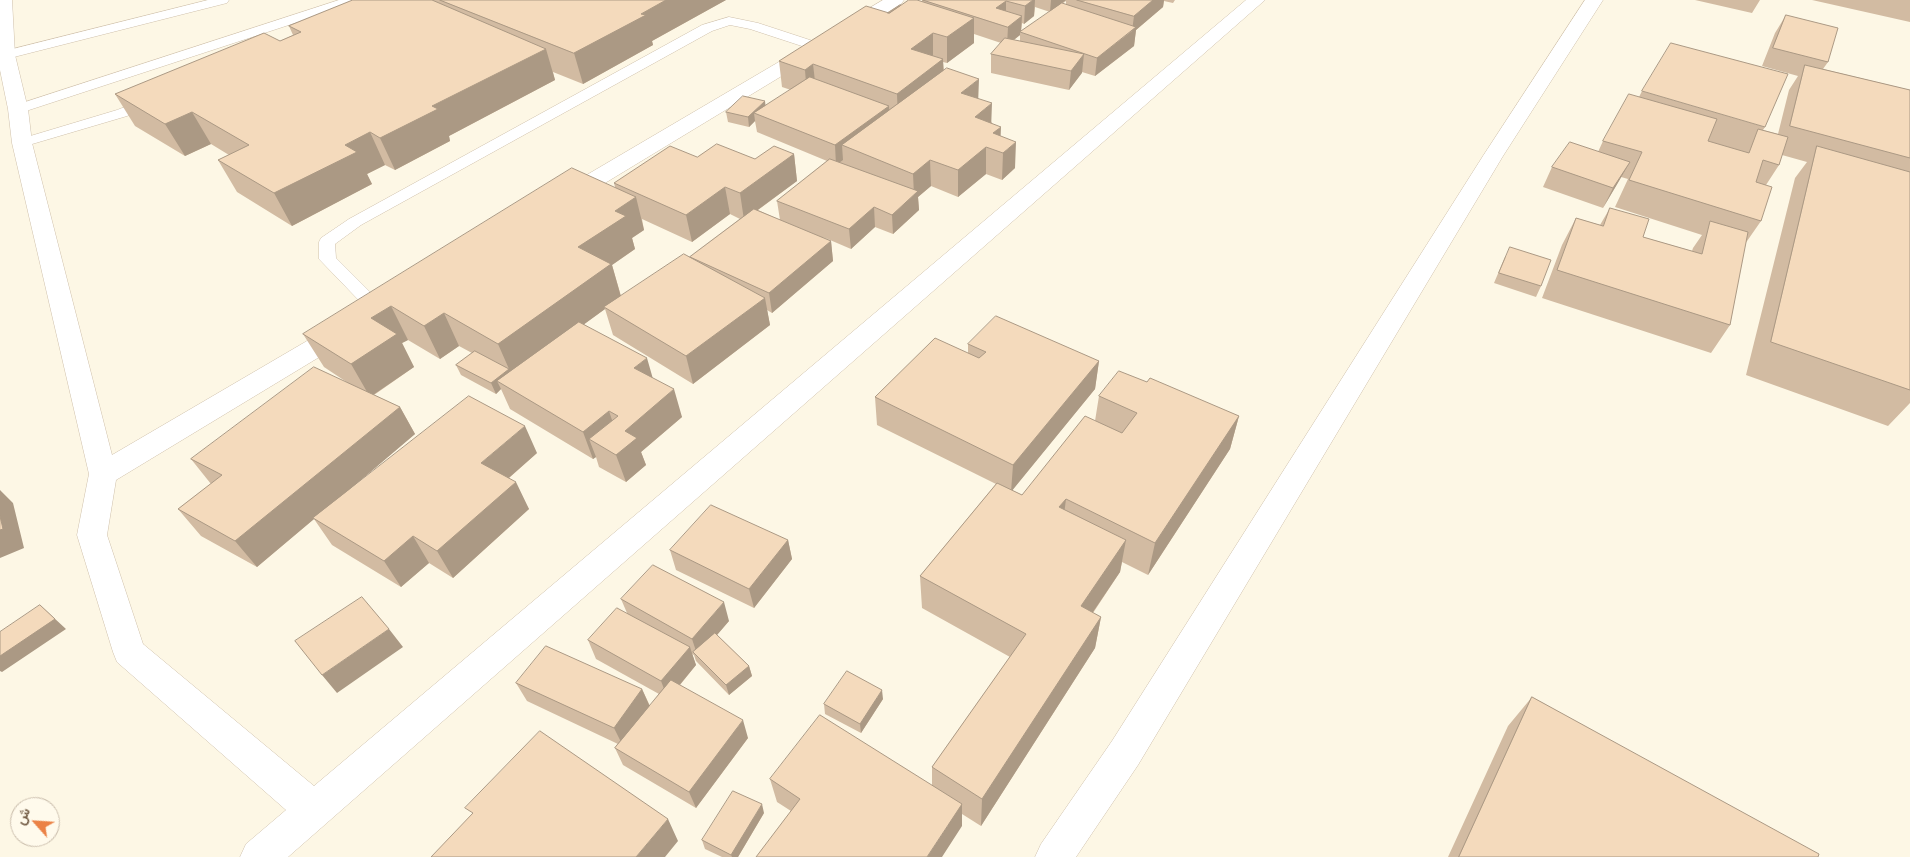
<!DOCTYPE html>
<meta charset="utf-8">
<style>
body{margin:0}
#map{position:relative;width:1910px;height:857px;overflow:hidden;background:#fdf7e5;font-family:Poppins,Vazirmatn,sans-serif}
canvas{display:block}
.north{position:absolute;left:10px;top:797px;width:50px;height:50px;box-sizing:border-box;background:#fffaec;border:1px solid #c9bcab;border-radius:50%;rotate:296deg;font-size:14px;font-weight:700;line-height:20px;text-align:center;color:#776049}
.north::after{content:'';display:block;margin:auto;width:18px;height:22px;background:#eb8246;clip-path:polygon(50% 0,100% 100%,50% 72%,0 100%)}
</style>
<div id="map">
<canvas width="1910" height="857"></canvas>
<div class="north">ش</div>
</div>
<script>
const context = document.querySelector('canvas').getContext('2d');
context.lineJoin = 'round';
function stroke(path, color, width, dash) { context.strokeStyle = color; context.lineWidth = width; context.lineCap = dash ? 'butt' : 'round'; context.setLineDash(dash || []); context.stroke(path); }
function paint(path, color) { context.fillStyle = color; context.fill(path, 'evenodd'); }
const lane = new Path2D(`
 M208,0H229L227,3L6,59L0,56L1,52Z
 M339,0H358L356,3L23,112H13L11,109L13,106Z
 M729,17L758,23L822,44L824,47L817,51L750,29L730,25L712,31L361,225L335,244L336,258L384,306L387,310L384,314L378,316L372,314L319,259V242L321,238L349,219L702,25Z
 M151,97L156,98L158,101L156,104L127,116L22,147L17,146L15,143L17,140L117,110Z`);
const street = new Path2D(`
 M0,0H12L15,55L28,109L32,143L112,455L336,324L345,322L354,324L358,330L354,336L116,480L107,535L143,644L314,786L1246,0H1265L288,857H240L246,844L286,810L117,662L113,652L77,535L89,474L12,143L8,109L0,70Z
 M883,0H904L901,4L853,33L847,34L841,33L838,29L841,25Z
 M1585,0H1603L1503,156L1138,765L1076,857H1035L1041,844L1112,741L1483,156Z
 M812,45L818,46L821,50L818,54L572,203L564,205L556,203L553,198L556,193L806,46Z`);
stroke(lane, '#cfc0ab', 1);
stroke(street, '#cfc0ab', 1);
paint(lane, '#fff');
paint(street, '#fff');
paint(new Path2D(`
 M353,0H726L652,41L653,45L583,84L553,72L555,80L449,136L450,141L395,170L385,165L367,174L372,184L292,226L237,192L218,160L229,155L211,144L185,156L135,126L115,94L280,41L293,35L289,26Z
 M922,0H1175L1173,3L1164,1L1163,7L1136,30L1134,46L1095,76L1082,72L1069,90L991,73V54L1001,43L974,34V43L947,63L943,62L944,71L978,99L992,123L1000,136L1015,168L1002,180L986,174L958,197L931,186L918,197L919,210L893,234L875,227L851,249L823,237L831,241L833,261L772,313L767,310L770,325L693,384L613,335L605,309L584,324L652,378L682,417L641,452L646,465L626,482L599,467L596,457L593,459L510,409L501,389L496,394L461,375L456,365L472,353L459,346L440,359L408,340L402,343L414,367L374,395L400,407L415,434L349,490L537,453L509,478L529,509L453,578L429,563L401,587L332,545L314,519L257,567L201,536L178,509L211,484L191,459L348,383L324,367L303,334L615,187L614,183L697,157L755,159L794,154L797,181L758,210L780,220L777,201L827,161L757,132L755,121L749,127L728,122L726,112L765,106L791,90L782,87L779,61L888,13L901,5L922,2ZM1066,1V5L1062,4ZM1035,7L1050,12L1021,31L1022,23L1024,24L1034,16ZM1020,35V41L1014,40ZM730,214L740,219L690,257L621,296L612,265L635,249L632,238L644,230L642,219L692,242Z
 M1695,0H1760L1752,13Z
 M1812,0H1910V22Z
 M1786,15L1828,62L1823,69L1910,90V403L1888,426L1746,375L1795,178L1807,162L1782,155L1779,165L1766,185L1761,221L1745,244L1730,325L1711,353L1542,298L1562,245L1576,218L1600,225L1610,208L1643,237L1692,251L1693,248L1702,235L1615,207L1628,179L1621,177L1603,208L1543,187L1552,167L1598,152L1603,141L1639,97L1642,91L1765,127L1763,130L1778,134L1789,90L1798,76L1762,66L1775,33Z
 M1505,257L1541,286L1536,297L1494,283Z
 M968,344L1099,361L1095,389L1012,490L1022,495L1095,421L1099,396L1147,382L1239,416L1230,449L1148,575L1122,562L1120,572L1093,613L1101,617L1095,648L981,826L962,814V826L791,811L777,802L770,779L932,785V767L1010,657L922,608L920,576L996,484L877,425L875,397L968,353Z
 M788,540L792,559L754,608L676,570L670,550Z
 M621,599L729,621L717,635L749,666L752,676L729,695L696,661L694,655L692,654L696,665L680,685L748,738L696,808L623,765L615,748L618,744L527,701L516,683L642,689L650,706L659,694L596,659L588,640L627,613Z
 M1532,697L1818,857H1448L1508,726Z
 M883,699L861,733L825,714L824,704Z
 M764,813L738,857H722L705,849L702,840Z`), '#d2bba2');
paint(new Path2D(`
 M666,0H726L652,41L653,45L583,84L574,53L641,14Z
 M1033,0H1035L1034,16L1024,24L1025,6Z
 M1051,0H1066L1050,12Z
 M1153,0H1164L1163,7L1136,30L1134,46L1095,76L1097,58L1132,31L1134,16Z
 M1006,1V18L996,8Z
 M1022,16L1021,32H1020V35L1007,45L1008,27Z
 M974,18V43L947,63V37Z
 M933,33V58L911,49Z
 M546,49L555,80L449,136L450,141L395,170L380,138L432,106Z
 M1084,54L1082,73L1069,90L1071,71Z
 M943,59L944,85L898,120L897,94Z
 M813,64L816,90L807,96L805,70Z
 M979,79L978,105L961,93Z
 M765,101L766,110L754,113L755,121L749,127L748,117Z
 M992,103L991,130L975,117Z
 M889,106L890,125L842,145L843,160L836,165L835,145Z
 M192,112L211,144L185,156L165,124Z
 M1001,127L1000,152L993,133Z
 M370,132L385,165L367,174L372,184L292,226L274,193L345,145Z
 M1016,142L1015,168L1002,180L1003,153Z
 M986,147V174L958,197V170Z
 M794,154L797,181L744,220L740,193Z
 M930,160L931,186L918,197L919,210L893,234L892,215L914,195L913,174Z
 M1630,162L1619,181L1603,208L1613,188Z
 M725,187L730,214L692,242L686,215Z
 M636,197L644,230L632,238L635,249L612,265L621,297L604,307L605,309L512,377L497,381L501,389L496,394L491,383L509,369L498,344L578,247L615,211Z
 M874,207L875,227L851,249L849,229Z
 M831,241L833,261L772,313L769,293Z
 M765,298L770,325L693,384L686,356Z
 M391,306L408,340L402,343L414,367L370,397L351,364L371,318Z
 M444,313L459,346L440,359L424,326Z
 M647,358L655,386L634,368Z
 M1099,361L1095,389L1011,492L1013,465Z
 M674,389L682,417L641,452L646,465L626,482L616,455L625,431Z
 M400,407L415,434L315,519L313,518L314,519L257,567L235,541Z
 M609,411L618,438L589,439L596,457L593,459L583,432Z
 M1239,416L1230,449L1148,575L1155,543Z
 M525,426L537,453L495,490L481,463Z
 M516,482L529,509L453,578L437,551Z
 M0,490L13,503L24,548L0,558Z
 M1066,499L1062,531L1059,507Z
 M413,536L429,563L401,587L384,561Z
 M788,540L792,559L754,608L749,589Z
 M1126,540L1120,572L1076,637L1081,606Z
 M724,602L729,621L698,657L692,639Z
 M40,605L66,629L2,672L0,671V656Z
 M1101,617L1095,648L981,826L982,799Z
 M389,629L403,647L337,693L322,675Z
 M690,647L696,665L668,699L661,681Z
 M749,666L752,676L729,695L726,685Z
 M642,689L650,707L623,746L614,728Z
 M882,690L883,699L861,733L860,724Z
 M743,720L748,738L696,808L689,792Z
 M762,804L764,813L738,857H732L731,855Z
 M962,804V826L942,857H927Z
 M668,819L678,841L665,857H636Z`), '#ab9984');
const building = new Path2D(`
 M353,0H432L546,49L432,106L438,109L380,138L370,132L345,145L357,152L274,193L218,160L249,145L192,112L165,124L115,94L264,33L280,41L301,32L289,26Z
 M440,0H666L641,14L646,15L574,53Z
 M909,0H917L974,18L947,37L933,33L911,49L943,59L897,94L813,64L805,70L779,61L866,6L889,13Z
 M923,0H1033L1025,6L1006,1L996,8L1022,16L1008,27Z
 M1077,0H1153L1134,16Z
 M1062,3L1136,27L1097,58L1020,32Z
 M900,5H901L889,13H888Z
 M1786,15L1838,28L1828,62L1773,48Z
 M1005,38L1084,54L1071,71L991,54Z
 M1671,43L1788,74L1765,127L1642,91Z
 M1805,65L1910,90V158L1790,126Z
 M947,68L979,79L961,93L992,103L975,117L1001,127L993,133L1016,142L1003,153L986,147L958,170L930,160L913,174L842,145Z
 M810,77L889,106L835,145L754,113Z
 M1629,94L1717,119L1708,141L1749,153L1758,129L1788,137L1779,165L1763,160L1756,182L1772,187L1761,221L1629,180L1642,152L1603,141Z
 M743,96L765,101L748,117L726,112Z
 M1570,142L1630,162L1613,188L1552,167Z
 M717,144L755,159L774,146L794,154L740,193L725,187L686,215L614,183L670,146L697,157Z
 M1817,146L1910,172V390L1771,342Z
 M830,159L918,191L892,215L874,207L849,229L777,201Z
 M572,168L636,197L615,211L626,216L578,247L611,264L498,344L444,313L424,326L391,306L371,318L397,334L351,364L303,334Z
 M1610,208L1649,219L1643,237L1702,254L1710,221L1748,232L1730,325L1557,270L1576,218L1603,226Z
 M754,209L831,241L769,293L690,257Z
 M1510,247L1551,260L1541,286L1499,273Z
 M684,254L765,298L686,356L604,307Z
 M996,316L1099,361L1013,465L875,397L935,338L979,358L986,352L968,344Z
 M579,322L647,358L634,368L674,389L625,431L637,438L616,455L589,439L618,416L609,411L583,432L497,381Z
 M475,351L509,369L491,383L456,365Z
 M314,367L400,407L235,541L178,509L222,475L191,459Z
 M1119,371L1147,382L1150,378L1239,416L1155,543L1066,499L1059,507L1126,540L1081,606L1101,617L982,799L932,767L1026,634L920,576L997,483L1022,495L1085,416L1122,433L1137,413L1099,396Z
 M469,396L525,426L481,463L516,482L437,551L413,536L384,561L313,518Z
 M711,505L788,540L749,589L670,550Z
 M0,516L3,529L0,530Z
 M653,565L724,602L692,639L621,599Z
 M362,597L389,629L322,675L295,641Z
 M40,605L55,619L0,656V632Z
 M617,608L690,647L661,681L588,640Z
 M715,633L749,666L726,685L693,652Z
 M546,646L642,689L614,728L516,683Z
 M847,671L882,690L860,724L824,704Z
 M671,680L743,720L689,792L615,748Z
 M1532,697L1819,854L1818,857H1459Z
 M820,715L962,804L927,857H756L800,799L770,779Z
 M540,731L668,819L636,857H431L473,813L465,808Z
 M733,791L762,804L731,855L702,840Z`);
paint(building, '#f4dabc');
stroke(building, '#ab9984', 1);
</script>
